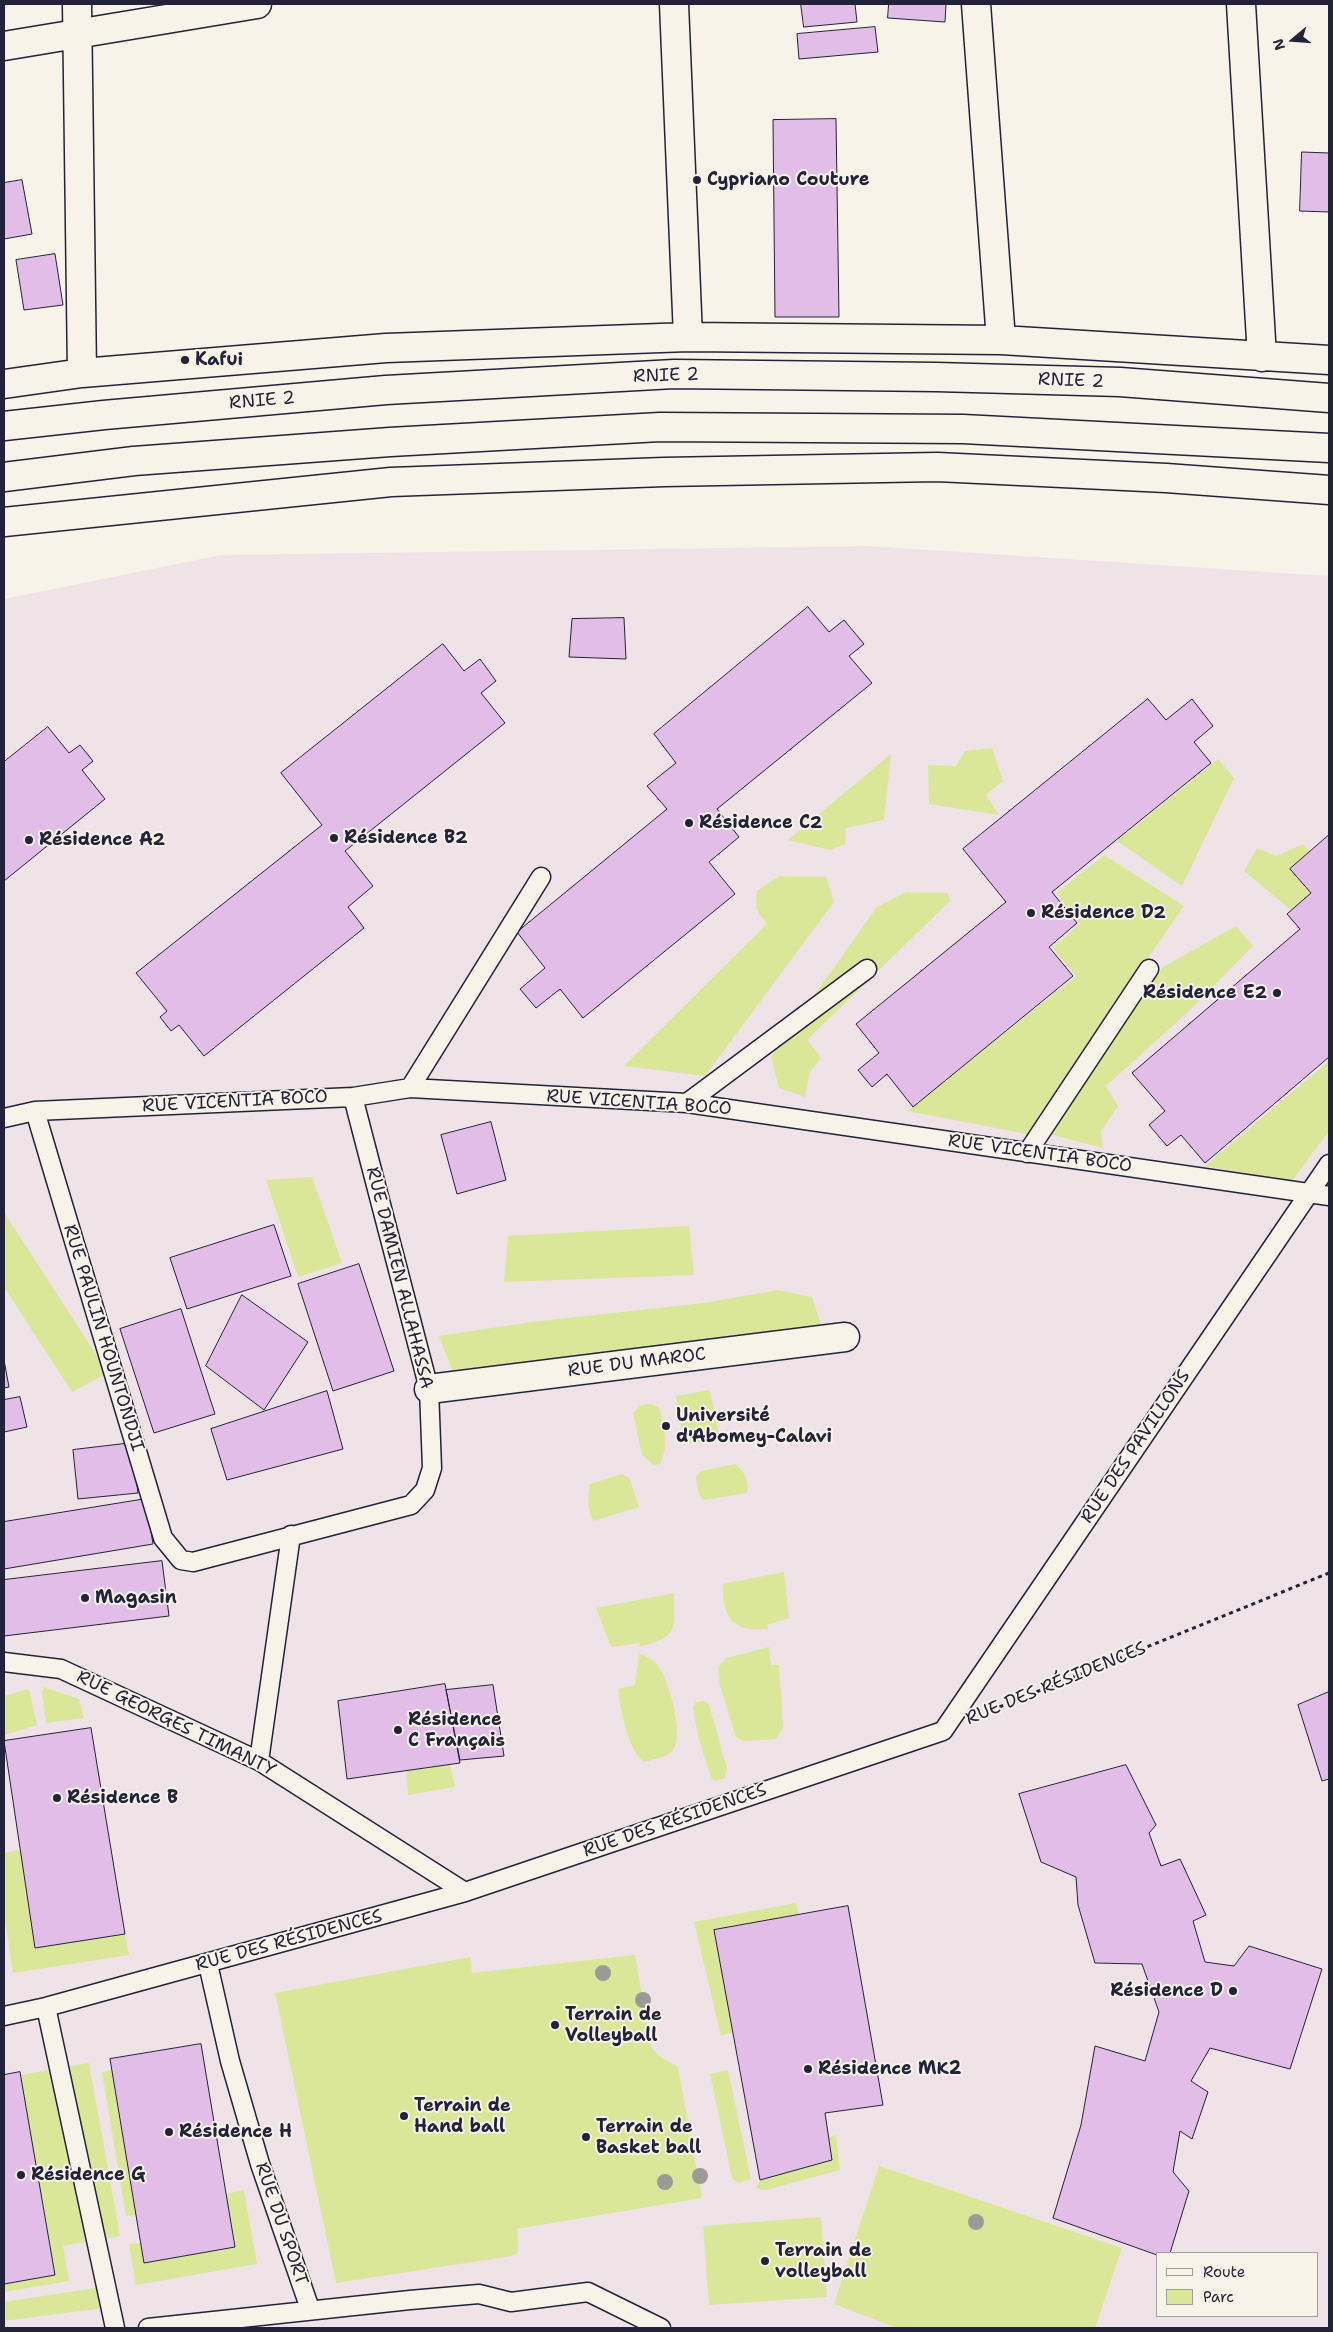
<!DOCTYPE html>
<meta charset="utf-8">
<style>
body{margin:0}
#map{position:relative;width:1333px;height:2332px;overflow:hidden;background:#f7f3e8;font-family:"Shantell Sans",sans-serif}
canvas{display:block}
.frame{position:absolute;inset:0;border:5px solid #22223b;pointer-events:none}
.legend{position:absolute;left:1156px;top:2252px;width:162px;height:65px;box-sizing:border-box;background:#f7f3e8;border:1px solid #a29fa3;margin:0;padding:6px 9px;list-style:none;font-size:15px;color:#22223b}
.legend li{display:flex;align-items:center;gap:10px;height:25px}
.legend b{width:25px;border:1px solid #a29fa3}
.north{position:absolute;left:1268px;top:15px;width:50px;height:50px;-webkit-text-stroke:4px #f7f3e8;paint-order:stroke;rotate:252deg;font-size:14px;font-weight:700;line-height:20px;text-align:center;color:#22223b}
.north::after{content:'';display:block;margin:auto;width:18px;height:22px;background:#22223b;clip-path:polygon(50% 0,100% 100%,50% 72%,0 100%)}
</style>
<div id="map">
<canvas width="1333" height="2332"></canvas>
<div class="frame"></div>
<ul class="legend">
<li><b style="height:6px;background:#f7f3e8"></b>Route</li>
<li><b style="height:14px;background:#dae799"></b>Parc</li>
</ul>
<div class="north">N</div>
</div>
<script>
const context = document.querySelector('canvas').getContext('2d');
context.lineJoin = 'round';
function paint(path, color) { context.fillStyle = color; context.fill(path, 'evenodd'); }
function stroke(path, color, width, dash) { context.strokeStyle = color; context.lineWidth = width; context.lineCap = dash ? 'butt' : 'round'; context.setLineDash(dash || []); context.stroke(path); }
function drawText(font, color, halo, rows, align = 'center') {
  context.font = font + ' "Shantell Sans",sans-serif'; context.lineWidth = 4; context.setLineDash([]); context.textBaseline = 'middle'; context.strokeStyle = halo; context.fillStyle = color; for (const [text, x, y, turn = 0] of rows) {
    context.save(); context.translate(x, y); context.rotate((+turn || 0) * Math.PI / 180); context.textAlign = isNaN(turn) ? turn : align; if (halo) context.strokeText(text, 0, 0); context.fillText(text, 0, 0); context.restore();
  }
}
paint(new Path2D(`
 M869,546L1329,576V2328H4V599L221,555ZM1157,2253H1317V2316H1157Z`), '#f0e3e8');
paint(new Path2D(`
 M992,748L1003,781L986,795L999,815L929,804L928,765L956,766L965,751Z
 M891,754L884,820L846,828L845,844L830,850L788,840Z
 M1218,759L1234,778L1182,886L1117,841Z
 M1303,844L1320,864L1326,881L1297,915L1244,871L1257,848L1276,856Z
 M1104,855L1184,906L1027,1134L907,1111L1076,976L1052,948L1080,924L1056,893Z
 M779,876L826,877L834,902L705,1076L624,1066L767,924L756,909L757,891Z
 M906,892L948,893L950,901L807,1040L821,1058L810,1072L805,1097L779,1088L771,1057L781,1042L877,907Z
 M1236,926L1253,946L1188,1012L1106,1086L1118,1106L1101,1131L1103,1148L1049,1134L1163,967Z
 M1329,1061V1131L1292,1181L1205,1166Z
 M312,1177L342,1263L298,1277L266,1180Z
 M4,1212L108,1373L72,1392L4,1287Z
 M689,1226L694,1275L504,1282L508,1236Z
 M778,1290L812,1297L821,1325L456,1380L439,1336L531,1322L704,1303Z
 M710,1390L720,1439L684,1444L676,1396Z
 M651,1404L659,1407C664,1427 670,1444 660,1464L654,1465L642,1455L633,1413L641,1405Z
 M735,1464C745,1472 749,1480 747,1493L704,1500L699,1495L696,1477L701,1471Z
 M622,1474L629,1478L639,1507L594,1521C586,1511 588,1497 590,1484Z
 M784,1572L789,1618L767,1625L768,1629C734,1633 721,1617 723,1584Z
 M674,1593C674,1630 680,1636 639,1647L640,1643L611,1647L596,1608Z
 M769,1647L771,1665H779L783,1728L776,1739L743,1741L736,1737L720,1686L718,1668L726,1658Z
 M642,1654C646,1657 652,1659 655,1662C668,1675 687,1739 671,1752C664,1758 653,1759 645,1762C628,1753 620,1707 618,1689L635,1685L639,1655Z
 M44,1687L79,1699L84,1718L46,1723L42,1692Z
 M29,1689L37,1725L4,1735V1696Z
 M704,1701L709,1704L727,1769L725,1778L715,1781L712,1779C703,1755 696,1731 693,1707L696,1702Z
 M450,1764L455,1787L408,1795L406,1770Z
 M20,1850L35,1948L125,1934L129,1955L13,1973L4,1913V1853Z
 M796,1903L799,1915L714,1931L733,2032L721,2036L694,1922Z
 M635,1955L651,2047L659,2056L678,2067L702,2198L517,2229L518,2253L512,2256L336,2283L275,1993L470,1957L472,1973Z
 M89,2063L120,2236L63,2246L69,2281L4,2292V2284L55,2275L20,2075Z
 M111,2070L136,2215L126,2216L102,2072Z
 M728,2070L751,2179L738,2183L732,2178L710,2074Z
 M836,2135L840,2170L766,2190H761L756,2187L760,2180L831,2160L829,2137Z
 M879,2166L1122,2248L1095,2328H897L834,2304Z
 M244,2190L257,2264L136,2285L129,2244L141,2243L144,2263L235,2247L226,2194Z
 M821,2217L827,2297L709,2305L703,2226Z
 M109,2286L112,2307L4,2321V2302Z`), '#dae799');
const building = new Path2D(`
 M801,4H855L857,22L804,27Z
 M889,4H946L945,22L888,18Z
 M875,27L878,52L799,59L797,34Z
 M836,119L839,317H775L773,120Z
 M1302,152L1329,153V212L1300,211Z
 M22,180L32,234L4,239V183Z
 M55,254L63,305L24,310L16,260Z
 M808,607L829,632L844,620L864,644L849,656L872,683L717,809L739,837L709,862L735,894L583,1018L560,989L536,1008L520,989L545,968L517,932L667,809L647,786L676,763L654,734Z
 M624,618L626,659L569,657L572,619Z
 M443,644L464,671L480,659L496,681L481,693L505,723L345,851L373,886L348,907L364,928L204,1056L179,1025L171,1031L160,1017L167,1011L136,973L322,825L281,773Z
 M1148,699L1166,720L1192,699L1213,726L1194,742L1211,763L1052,892L1077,923L1049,947L1073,976L913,1107L887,1074L872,1087L858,1070L879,1053L856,1024L1006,902L963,849Z
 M48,727L69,753L80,745L93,761L82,770L105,799L4,881V762Z
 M1329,835V1057L1205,1163L1181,1135L1167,1146L1149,1125L1165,1111L1132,1073L1300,929L1287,914L1311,893L1290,869Z
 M491,1122L506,1180L457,1194L441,1135Z
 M274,1225L291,1276L187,1309L170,1258Z
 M359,1264L394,1371L333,1391L298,1284Z
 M242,1295L308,1342L264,1410L206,1366Z
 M181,1309L215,1414L154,1433L120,1329Z
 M4,1360L9,1387L4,1388Z
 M327,1391L343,1449L227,1480L211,1429Z
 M20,1397L27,1427L4,1432V1400Z
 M132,1443L138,1493L78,1499L73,1450Z
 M146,1499L153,1544L4,1569V1522Z
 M162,1561L169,1616L4,1636V1580Z
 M445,1684L460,1763L347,1779L338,1701Z
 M493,1685L504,1756L460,1760L446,1690Z
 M1329,1692V1779L1322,1781L1298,1705Z
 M91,1728L125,1934L35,1948L4,1741Z
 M1126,1765L1156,1825L1149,1833L1161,1866L1180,1859L1206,1915L1193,1921L1205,1962L1234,1966L1249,1946L1322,1969L1290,2069L1210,2048L1191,2081L1208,2092L1192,2139L1180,2131L1173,2172L1189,2191L1170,2253L1157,2255L1053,2218L1081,2125L1095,2046L1145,2061L1159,2012L1142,1964L1095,1963L1078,1905L1076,1877L1041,1862L1019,1794Z
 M848,1906L883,2105L825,2113L832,2160L760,2180L714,1930Z
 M201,2044L235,2247L144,2263L110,2059Z
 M20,2072L55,2275L4,2284V2075Z`);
paint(building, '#e1bde7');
stroke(building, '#22223b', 1);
const lane = new Path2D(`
 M410,1088L541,877
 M687,1103L867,969
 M35,1111L163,1538L181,1560L193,1562L411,1505L425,1490L432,1468L429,1389L353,1097
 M4,1118L35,1111L353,1097L410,1088L687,1103L1329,1196
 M1027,1153L1149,969
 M4,1662L61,1669L259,1761L465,1892
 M259,1761L291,1535
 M208,1964L230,2061L260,2164L310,2309
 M46,2007L115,2328
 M4,2016L46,2007L465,1892L943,1731L1329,1164
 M148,2328L410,2300L479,2294L511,2302L588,2292L661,2328`);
const street = new Path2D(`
 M77,4L82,373
 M674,4L688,337
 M976,4L1001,340
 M1241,4L1262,357
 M4,46L257,4
 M4,384L82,373L386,348L688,337L1001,340L1329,360
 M429,1389L845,1337`);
const secondary = new Path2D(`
 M4,522L391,482L664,472L937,467L1166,478L1329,490`);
const highway = new Path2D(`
 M4,426L104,415L386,390L674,374L936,377L1120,382L1329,398
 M4,477L134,461L390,442L660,427L963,429L1329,448`);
stroke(lane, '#22223b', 21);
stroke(street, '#22223b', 31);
stroke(secondary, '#22223b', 31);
stroke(highway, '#22223b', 31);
stroke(new Path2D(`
 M992,1710L1329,1573`), '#22223b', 3, [4, 4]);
stroke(lane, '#f7f3e8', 18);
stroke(street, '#f7f3e8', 28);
stroke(secondary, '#f7f3e8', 28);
stroke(highway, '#f7f3e8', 28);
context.fillStyle = '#9b9b96';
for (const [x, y] of [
 [603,1973],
 [643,2000],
 [700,2176],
 [665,2182],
 [976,2222]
]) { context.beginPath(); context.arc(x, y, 8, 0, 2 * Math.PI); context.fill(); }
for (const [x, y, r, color] of [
 [697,180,5,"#22223b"],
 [185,360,5,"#22223b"],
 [689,823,5,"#22223b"],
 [334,838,5,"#22223b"],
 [29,840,5,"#22223b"],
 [1031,913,5,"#22223b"],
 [1277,993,5,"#22223b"],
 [666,1426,5,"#22223b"],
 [85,1598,5,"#22223b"],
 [398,1730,5,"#22223b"],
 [57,1798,5,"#22223b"],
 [1233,1991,5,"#22223b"],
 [555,2025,5,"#22223b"],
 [808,2069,5,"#22223b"],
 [404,2116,5,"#22223b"],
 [169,2132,5,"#22223b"],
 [586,2137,5,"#22223b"],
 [21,2175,5,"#22223b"],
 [765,2261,5,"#22223b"]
]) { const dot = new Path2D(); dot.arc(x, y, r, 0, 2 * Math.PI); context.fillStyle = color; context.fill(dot); stroke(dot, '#f7f3e8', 2); }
drawText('bold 18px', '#22223b', '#f7f3e8', [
 ["Cypriano Couture",707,180],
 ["Kafui",195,360],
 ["Résidence C2",699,823],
 ["Résidence B2",344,838],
 ["Résidence A2",39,840],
 ["Résidence D2",1041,913],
 ["Résidence E2",1267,993,"right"],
 ["Université",676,1416],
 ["d'Abomey-Calavi",676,1437],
 ["Magasin",95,1598],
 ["Résidence",408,1720],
 ["C Français",408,1741],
 ["Résidence B",67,1798],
 ["Résidence D",1223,1991,"right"],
 ["Terrain de",565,2015],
 ["Volleyball",565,2036],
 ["Résidence MK2",818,2069],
 ["Terrain de",414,2106],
 ["Hand ball",414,2127],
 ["Terrain de",596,2127],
 ["Basket ball",596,2148],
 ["Résidence H",179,2132],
 ["Résidence G",31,2175],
 ["Terrain de",775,2251],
 ["volleyball",775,2272]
], 'left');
drawText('18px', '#22223b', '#f7f3e8', [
 ["RNIE 2",666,376,-2],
 ["RNIE 2",1071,381,2],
 ["RNIE 2",262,401,-5],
 ["RUE VICENTIA BOCO",235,1102,-3],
 ["RUE VICENTIA BOCO",639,1103,4],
 ["RUE VICENTIA BOCO",1040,1154,8],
 ["RUE DAMIEN ALLAHASSA",399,1278,76],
 ["RUE PAULIN HOUNTONDJI",103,1338,73],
 ["RUE DU MAROC",637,1363,-7],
 ["RUE DES PAVILLONS",1136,1447,-56],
 ["RUE DES RÉSIDENCES",1056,1684,-22],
 ["RUE GEORGES TIMANTY",176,1724,26],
 ["RUE DES RÉSIDENCES",675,1821,-19],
 ["RUE DES RÉSIDENCES",289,1941,-15],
 ["RUE DU SPORT",281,2224,71]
]);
</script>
